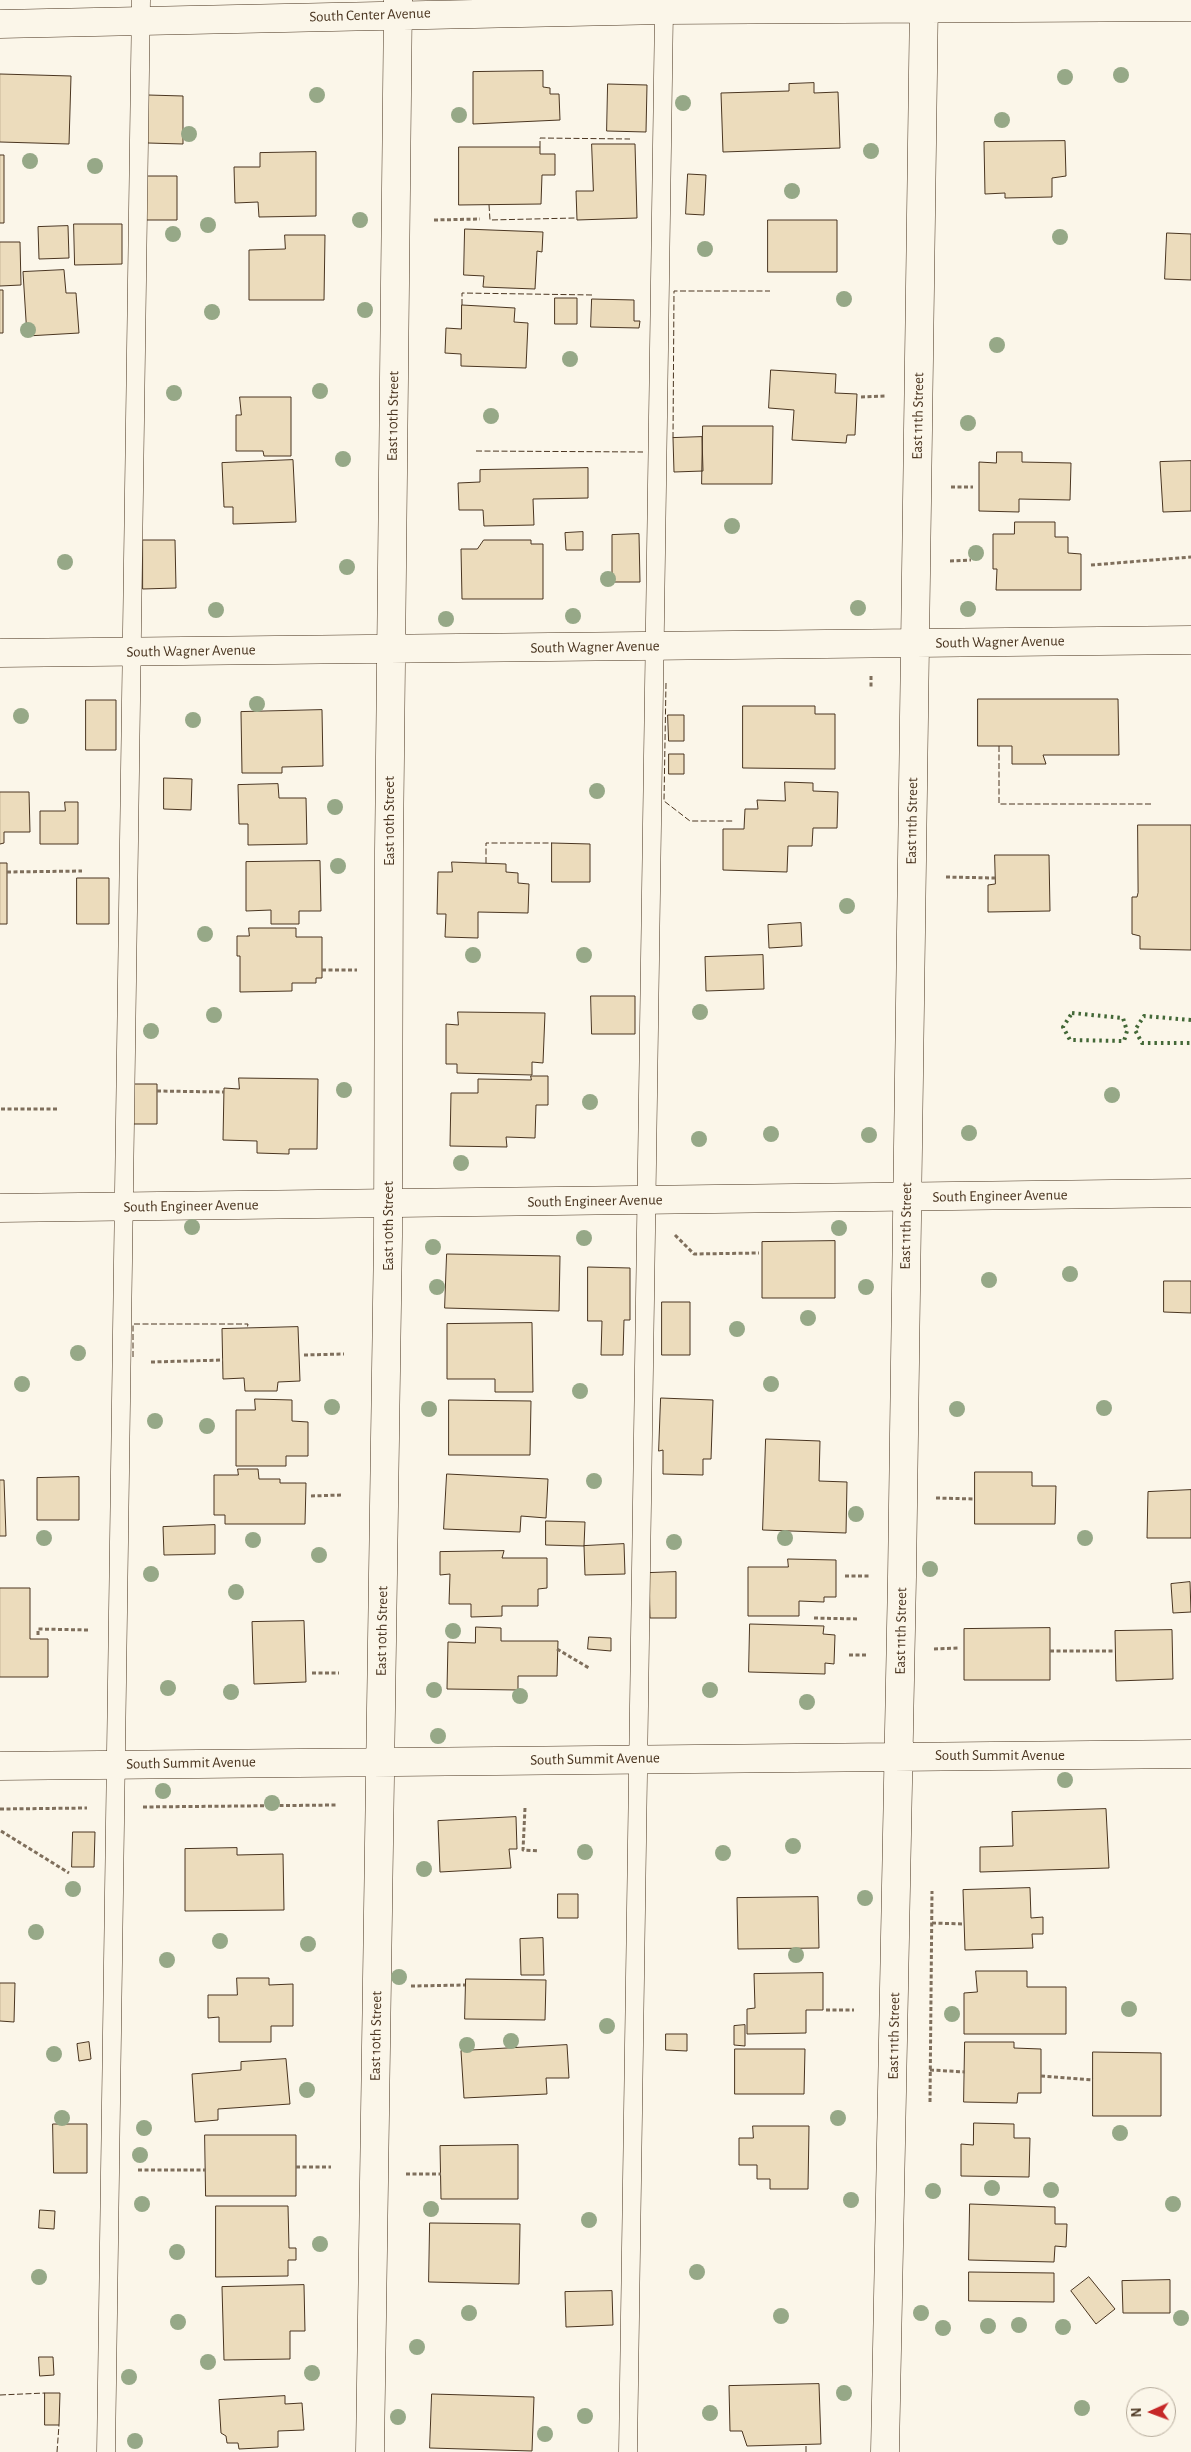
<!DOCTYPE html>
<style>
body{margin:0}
#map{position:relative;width:1191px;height:2452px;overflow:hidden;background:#fbf6e9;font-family:"Alegreya Sans",sans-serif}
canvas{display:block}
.north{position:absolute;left:1126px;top:2387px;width:50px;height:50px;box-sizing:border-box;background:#fbf6e9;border:1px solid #b4a999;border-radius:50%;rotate:268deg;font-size:14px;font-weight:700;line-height:20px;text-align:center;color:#4a3520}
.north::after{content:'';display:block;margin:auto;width:18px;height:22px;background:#c62828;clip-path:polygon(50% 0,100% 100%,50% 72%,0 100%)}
</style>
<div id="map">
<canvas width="1191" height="2452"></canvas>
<div class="north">N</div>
</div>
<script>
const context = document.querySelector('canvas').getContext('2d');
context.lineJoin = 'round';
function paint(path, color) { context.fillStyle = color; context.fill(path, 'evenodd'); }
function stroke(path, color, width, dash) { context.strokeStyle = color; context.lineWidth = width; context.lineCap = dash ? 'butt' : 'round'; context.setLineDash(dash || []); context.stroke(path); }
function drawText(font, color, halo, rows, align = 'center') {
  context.font = font + ' "Alegreya Sans",sans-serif'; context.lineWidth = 4; context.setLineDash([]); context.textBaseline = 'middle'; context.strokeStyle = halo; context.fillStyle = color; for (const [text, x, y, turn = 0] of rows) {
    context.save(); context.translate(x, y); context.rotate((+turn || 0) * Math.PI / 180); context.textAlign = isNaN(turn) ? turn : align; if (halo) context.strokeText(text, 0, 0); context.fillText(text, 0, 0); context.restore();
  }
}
const building = new Path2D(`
 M543,71V87L550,88V94H559L560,120L473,124V72Z
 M0,74L71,76L69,144L0,142Z
 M814,83V93L838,92L840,148L723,152L721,93L789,91V84Z
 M608,84L647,85L646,132L607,131Z
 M148,95L183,96V144L148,143Z
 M1065,141L1066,176L1052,178V197L1005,198V193L985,194L984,142Z
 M592,144H635L637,218L577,220L576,191H593Z
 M459,147H540V154H555V175H542L541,204L459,205Z
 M316,152V216L259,217L258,202L235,203L234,167H260V153Z
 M0,155H4V223H0Z
 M688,174L706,175L704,215L686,214Z
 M146,176H177V220H146Z
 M768,220H837V272H768Z
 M74,224H122V264L75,265Z
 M68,226L69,258L39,259L38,227Z
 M465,229L543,232L542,252L537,251L535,289L483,287L484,276L464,275Z
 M1167,233L1191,234V280L1165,279Z
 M285,235H325L324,300H249V250L285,249Z
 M0,242H20L21,285L0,286Z
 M64,270L66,293H76L79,333L27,336L23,272Z
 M0,290H3V333H0Z
 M555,298H577V324H555Z
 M592,299L634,300V321H640L639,328L591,327Z
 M462,305L515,308L514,322L528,323L526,368L461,366V354L445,353L446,328L461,329Z
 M771,370L836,374L835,393L857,394L855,435H847L846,443L792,440L794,410L769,408Z
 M240,397H291V456H264L263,451H236V415H241Z
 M703,426H773L772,484H702Z
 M702,437L703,471L674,472L673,438Z
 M997,452H1022V462L1071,463L1070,500L1019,499V512L979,511V462L996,463Z
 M293,460L296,522L233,524V507H224L222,463Z
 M1191,461V511L1163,512L1160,462Z
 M588,468V498L533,499L534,525L484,526L483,510H459L458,483L480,482V470Z
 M1015,522H1055V537H1068V553L1081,554V590H996L997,569H993V534H1014Z
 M583,532V550H566L565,533Z
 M639,534L640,582H612V535Z
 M143,540H175L176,588L143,589Z
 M484,540H531V544H543V599H462L461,549H477Z
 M978,699H1118L1119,755H1043L1046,764H1012V746H978Z
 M86,700H116V750H86Z
 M743,706H815V714H835V769L743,768Z
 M322,710L323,766L282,767V773H242L241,712Z
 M668,715H684V741H669Z
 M669,754H684V774H669Z
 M164,778L192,779L191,810L164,809Z
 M785,782L813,783V791L838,792L837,828H813L812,846H788L787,872L723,870V829H744L745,809H758L757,800L785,801Z
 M278,784L279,798H306L307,844L248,845V824H239L238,785Z
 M0,792H29L30,832H4V843L0,844Z
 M65,802H78V844H40V811H65Z
 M1138,825H1191V950L1140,949V936L1132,934V897H1137L1138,893Z
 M552,843L590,844V882H552Z
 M995,855H1049L1050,911L988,912V885L995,884Z
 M320,861L321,911H299V924H271V910L246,911V862Z
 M452,862L506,864V872L518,873V883L529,884L528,913L478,912V938L445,937L446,914H437L438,872H452Z
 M0,863H7V924H0Z
 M77,878H109V924H77Z
 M801,923L802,946L769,948L768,925Z
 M249,928H296V937H322V978H316V983H292V991L240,992V956H237V936H249Z
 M763,955L764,989L706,991L705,957Z
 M591,996H635V1034H592Z
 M458,1012L545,1013L543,1063L532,1062V1075L457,1073V1064H446V1024L458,1025Z
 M531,1076H548V1105H536L535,1138L506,1137L507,1147L450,1146L451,1093H478V1079L531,1080Z
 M239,1078L318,1079L317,1149H289V1154L257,1153V1141L223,1140L224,1088L239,1089Z
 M133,1084H157V1124H132Z
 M835,1241V1298H762V1242Z
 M447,1254L560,1256L559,1311L445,1308Z
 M588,1267L630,1268V1320H624L623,1355H601L602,1321H588Z
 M1164,1281H1191V1313L1164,1312Z
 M662,1302H690V1355H662Z
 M532,1323L533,1392H495V1379H447V1324Z
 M298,1327L300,1381L278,1382L277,1391H245L244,1378L223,1379L222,1329Z
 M661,1398L713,1400L711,1459H703V1475L663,1474V1450L659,1451Z
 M255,1399L292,1400V1421L308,1422V1456H286V1466H236V1410H255Z
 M449,1400L531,1401L530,1455H449Z
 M766,1439L820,1441L819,1481L847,1482L846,1533L763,1530Z
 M238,1469H258L259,1479H280V1483H306L305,1524H225V1515H214V1475H238Z
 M975,1472H1032V1486H1056L1055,1524H975Z
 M447,1474L548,1479L546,1518L521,1516L520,1532L444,1529Z
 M79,1477V1520H37V1478Z
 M0,1480H4L6,1536H0Z
 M1191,1490V1538H1147L1148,1492Z
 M546,1521L585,1522L584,1546L546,1545Z
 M215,1525V1554L164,1555L163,1527Z
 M624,1544L625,1574L585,1575L584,1546Z
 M504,1551L502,1558H547V1588L538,1589V1606H502V1616L471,1617V1604H449L450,1574L440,1575V1552Z
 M788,1559L836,1560V1597H824V1602L799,1601V1616H748V1567H788Z
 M676,1572V1618H650L649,1573Z
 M1190,1582L1191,1612L1173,1613L1171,1584Z
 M0,1588H30V1639H48V1677H0Z
 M304,1621L306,1682L254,1684L252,1622Z
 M750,1624L824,1626L823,1634L835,1635L834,1664L825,1663V1674L749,1672Z
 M476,1627L501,1628V1641H558L557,1676H518V1690L447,1689L448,1642L475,1643Z
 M1050,1628V1680H964V1629Z
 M1172,1630L1173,1679L1116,1681L1115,1631Z
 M589,1637L611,1638V1651L588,1649Z
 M1106,1809L1109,1868L980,1872V1847L1013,1846L1012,1812Z
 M516,1817L517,1849H509L511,1868L440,1872L438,1821Z
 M73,1832H95L94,1867H72Z
 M237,1848V1855L283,1854L284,1910L185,1911V1849Z
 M1030,1888L1031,1918L1043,1917V1934H1032L1033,1948L965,1950L963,1890Z
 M558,1894H578V1918H558Z
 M818,1897L819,1948L738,1949L737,1898Z
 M543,1938L544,1975H521L520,1939Z
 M976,1971H1027V1987H1066V2034H964V1993L977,1992Z
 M823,1973V2010H806V2033L747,2034V2009L755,2008L754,1974Z
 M237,1978H269V1985L293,1984V2026H271V2042H219V2017L208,2018V1995H237Z
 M466,1979L546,1980L545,2020L465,2019Z
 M0,1983H15L14,2022L0,2021Z
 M745,2025V2046L734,2045V2026Z
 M666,2034H687V2051L666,2050Z
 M89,2042L91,2059L79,2061L77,2044Z
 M965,2042H1014V2048L1041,2049V2093H1018L1017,2103L964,2102Z
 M567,2045L569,2078H546L547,2094L464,2098L461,2051Z
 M735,2049H805L804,2094H735Z
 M1093,2052L1161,2053V2116H1093Z
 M286,2059L290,2104L218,2109V2120L195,2122L192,2074L241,2070V2062Z
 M974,2123L1014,2124V2138H1030L1029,2177L961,2176V2144L973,2145Z
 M53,2124H87V2173H54Z
 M753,2126H809L808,2189H770V2179H757V2165H739V2138H753Z
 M205,2135H296V2196H206Z
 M518,2145V2199H441L440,2146Z
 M970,2204L1055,2207V2224H1067L1066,2247L1055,2246L1054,2262L969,2260Z
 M216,2206H288L289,2248H296V2260H288V2276L216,2277Z
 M40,2210L55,2211L54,2229L39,2228Z
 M430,2223L520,2224L519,2284L429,2282Z
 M969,2272L1054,2273V2302L969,2301Z
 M1089,2277L1115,2309L1096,2324L1071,2291Z
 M1170,2280V2313H1123L1122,2281Z
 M304,2285L305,2331H290V2359L224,2360L222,2287Z
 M612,2291L613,2325L566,2327L565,2292Z
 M39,2357H53L54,2375L40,2376Z
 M819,2384L821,2444L747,2446L742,2431H730L729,2386Z
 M45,2393H60L59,2425H45Z
 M432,2394L534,2397L532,2451L430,2448Z
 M285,2396V2404L302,2403L304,2430L278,2431V2447L239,2449L238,2443H227L226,2436L221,2433L219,2400Z`);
paint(building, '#ecdcbc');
stroke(building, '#4a3520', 1);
const lane = new Path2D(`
 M106,2452L141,0
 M628,2452L664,10`);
const street = new Path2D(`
 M0,24L664,10L1191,7
 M0,653L1191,640
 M0,1766L1191,1754
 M370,2452L388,1236L389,851L398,0
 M885,2452L902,1577L924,0`);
const secondary = new Path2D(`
 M0,1208L1191,1193`);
stroke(lane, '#4a3520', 19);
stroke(street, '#4a3520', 29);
stroke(secondary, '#4a3520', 29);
stroke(new Path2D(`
 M434,220L480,219
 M861,397L886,396
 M951,487H973
 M950,561L971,560
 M1091,565L1191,557
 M871,676V688
 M7,872L82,871
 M946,877L995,878
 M322,970H357
 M157,1091L224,1092
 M1,1109H57
 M675,1235L694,1254L759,1253
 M304,1355L344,1354
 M151,1362L223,1360
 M311,1496L342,1495
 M936,1498L975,1499
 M845,1576H869
 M814,1618L859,1619
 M38,1635V1629L90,1630
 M557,1649L589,1668
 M934,1649L960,1648
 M1050,1651H1115
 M849,1655H867
 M312,1673H339
 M143,1807L337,1805
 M525,1808L523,1850L539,1851
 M0,1809L87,1808
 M1,1831L69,1873
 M932,1923L964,1924
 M411,1986L465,1985
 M826,2010H854
 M930,2070L965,2072
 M1041,2076L1093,2080
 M930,2102L932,1891
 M296,2167H331
 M138,2170H206
 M406,2174H441`), '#7f6f5c', 3, [4, 2.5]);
stroke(lane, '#fbf6e9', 18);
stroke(street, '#fbf6e9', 28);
stroke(secondary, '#fbf6e9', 28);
stroke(new Path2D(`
 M1072,1013L1123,1018L1127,1031L1124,1041L1070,1040L1063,1027Z
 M1191,1020L1144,1016L1135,1030L1142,1043H1191`), '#436837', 4, [2.5, 4]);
stroke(new Path2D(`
 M540,147V138L630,139
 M489,205L490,220L575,218
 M462,305V293L593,295
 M673,438L674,291H770
 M476,451L643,452
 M666,683L664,801L690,821H733
 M999,746V804H1151
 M486,863V843H552
 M133,1357V1324H248L247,1329
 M0,2395L45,2393
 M57,2452L59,2425
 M806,2452V2444`), '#4a3520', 1, [6, 2.5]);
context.fillStyle = '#96a887';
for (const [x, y] of [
 [1121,75],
 [1065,77],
 [317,95],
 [683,103],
 [459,115],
 [1002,120],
 [189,134],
 [871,151],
 [30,161],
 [95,166],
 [792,191],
 [360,220],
 [208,225],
 [173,234],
 [1060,237],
 [705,249],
 [844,299],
 [365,310],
 [212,312],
 [28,330],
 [997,345],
 [570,359],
 [320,391],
 [174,393],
 [491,416],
 [968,423],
 [343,459],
 [732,526],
 [976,553],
 [65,562],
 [347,567],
 [608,579],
 [858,608],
 [968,609],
 [216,610],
 [573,616],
 [446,619],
 [257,704],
 [21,716],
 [193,720],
 [597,791],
 [335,807],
 [338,866],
 [847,906],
 [205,934],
 [473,955],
 [584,955],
 [700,1012],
 [214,1015],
 [151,1031],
 [344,1090],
 [1112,1095],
 [590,1102],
 [969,1133],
 [771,1134],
 [869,1135],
 [699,1139],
 [461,1163],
 [192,1227],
 [839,1228],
 [584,1238],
 [433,1247],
 [1070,1274],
 [989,1280],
 [437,1287],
 [866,1287],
 [808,1318],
 [737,1329],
 [78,1353],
 [22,1384],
 [771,1384],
 [580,1391],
 [332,1407],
 [1104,1408],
 [429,1409],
 [957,1409],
 [155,1421],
 [207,1426],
 [594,1481],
 [856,1514],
 [44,1538],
 [785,1538],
 [1085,1538],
 [253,1540],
 [674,1542],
 [319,1555],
 [930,1569],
 [151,1574],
 [236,1592],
 [453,1631],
 [168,1688],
 [434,1690],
 [710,1690],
 [231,1692],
 [520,1696],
 [807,1702],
 [438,1736],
 [1065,1780],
 [163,1791],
 [272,1803],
 [793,1846],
 [585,1852],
 [723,1853],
 [424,1869],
 [73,1889],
 [865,1898],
 [36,1932],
 [220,1941],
 [308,1944],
 [796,1955],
 [167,1960],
 [399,1977],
 [1129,2009],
 [952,2014],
 [607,2026],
 [511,2041],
 [467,2045],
 [54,2054],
 [307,2090],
 [62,2118],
 [838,2118],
 [144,2128],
 [1120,2133],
 [140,2155],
 [992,2188],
 [1051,2190],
 [933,2191],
 [851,2200],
 [142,2204],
 [1173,2204],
 [431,2209],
 [589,2220],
 [320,2244],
 [177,2252],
 [697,2272],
 [39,2277],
 [469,2313],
 [921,2313],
 [781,2316],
 [1181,2318],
 [178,2322],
 [1019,2325],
 [988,2326],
 [1063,2327],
 [943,2328],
 [417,2347],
 [208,2362],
 [312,2373],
 [129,2377],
 [844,2393],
 [1082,2408],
 [710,2413],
 [585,2416],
 [398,2417],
 [545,2434],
 [135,2441]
]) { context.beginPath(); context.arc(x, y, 8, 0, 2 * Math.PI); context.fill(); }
drawText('15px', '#4a3520', '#fbf6e9', [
 ["South Center Avenue",370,15,-2],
 ["East 10th Street",393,416,-89],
 ["East 11th Street",918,416,-89],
 ["South Wagner Avenue",1000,642,-1],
 ["South Wagner Avenue",595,647,-1],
 ["South Wagner Avenue",191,651,-1],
 ["East 10th Street",389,821,-90],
 ["East 11th Street",912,821,-89],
 ["South Engineer Avenue",1000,1196,-1],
 ["South Engineer Avenue",595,1201,-1],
 ["South Engineer Avenue",191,1206,-1],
 ["East 10th Street",388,1226,-90],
 ["East 11th Street",906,1226,-89],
 ["East 10th Street",382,1631,-89],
 ["East 11th Street",901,1631,-89],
 ["South Summit Avenue",1000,1755],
 ["South Summit Avenue",595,1759,-1],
 ["South Summit Avenue",191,1763,-1],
 ["East 10th Street",376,2036,-89],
 ["East 11th Street",894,2036,-89]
]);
</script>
